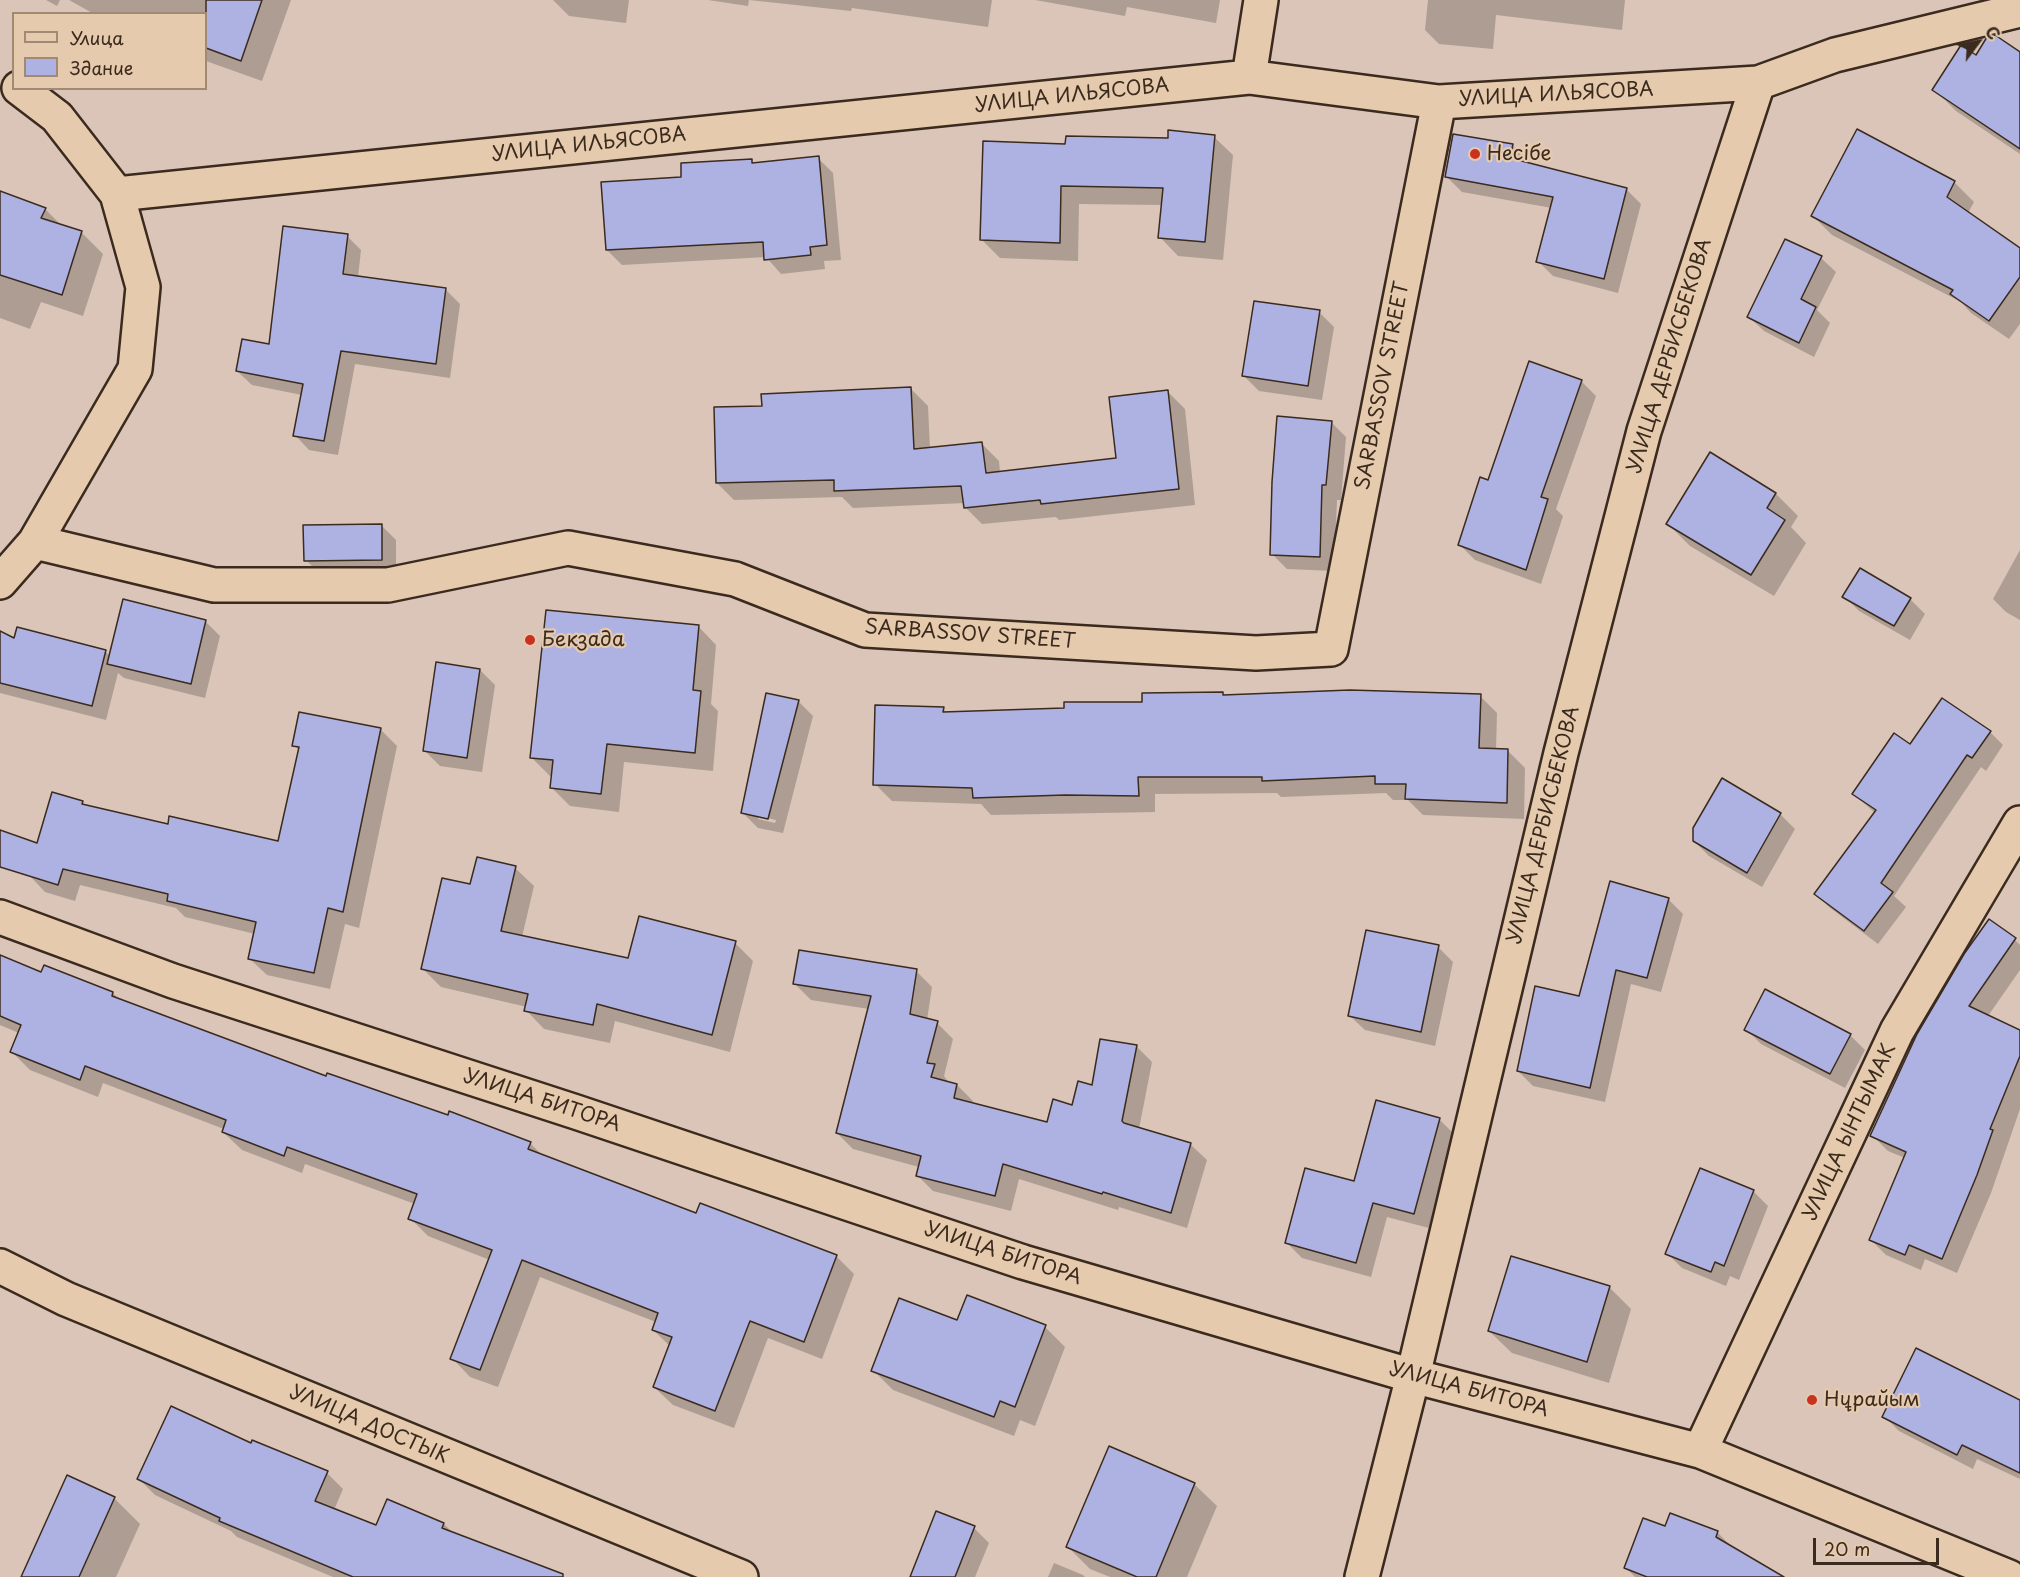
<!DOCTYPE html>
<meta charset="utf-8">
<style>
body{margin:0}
#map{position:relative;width:2020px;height:1577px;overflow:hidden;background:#dac5b8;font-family:"Playpen Sans",sans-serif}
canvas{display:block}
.legend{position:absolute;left:12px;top:12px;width:195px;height:78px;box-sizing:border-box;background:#e5caad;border:2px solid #a18a74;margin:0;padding:8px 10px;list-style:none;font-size:18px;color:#3b2a1e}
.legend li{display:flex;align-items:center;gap:12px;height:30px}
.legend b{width:30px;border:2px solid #a18a74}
.north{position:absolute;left:1948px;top:12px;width:60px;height:60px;-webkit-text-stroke:4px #e5caad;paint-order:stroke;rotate:58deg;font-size:16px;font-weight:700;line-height:24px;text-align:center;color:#3b2a1e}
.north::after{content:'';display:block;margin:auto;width:21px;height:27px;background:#3b2a1e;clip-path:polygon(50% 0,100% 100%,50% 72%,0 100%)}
.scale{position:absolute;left:1813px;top:1538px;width:126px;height:27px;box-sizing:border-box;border:3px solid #3b2a1e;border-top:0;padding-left:8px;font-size:18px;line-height:21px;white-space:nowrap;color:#3b2a1e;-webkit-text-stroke:4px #e5caad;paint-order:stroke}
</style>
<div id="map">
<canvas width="2020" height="1577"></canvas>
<ul class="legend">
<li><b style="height:8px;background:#e5caad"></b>Улица</li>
<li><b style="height:16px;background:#aeb2e3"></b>Здание</li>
</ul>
<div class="north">С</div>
<div class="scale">20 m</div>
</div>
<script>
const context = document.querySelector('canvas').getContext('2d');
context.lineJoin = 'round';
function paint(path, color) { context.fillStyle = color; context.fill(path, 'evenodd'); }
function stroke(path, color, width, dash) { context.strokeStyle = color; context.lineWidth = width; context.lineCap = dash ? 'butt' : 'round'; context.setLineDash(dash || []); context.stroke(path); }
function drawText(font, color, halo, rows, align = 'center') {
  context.font = font + ' "Playpen Sans",sans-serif'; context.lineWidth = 4.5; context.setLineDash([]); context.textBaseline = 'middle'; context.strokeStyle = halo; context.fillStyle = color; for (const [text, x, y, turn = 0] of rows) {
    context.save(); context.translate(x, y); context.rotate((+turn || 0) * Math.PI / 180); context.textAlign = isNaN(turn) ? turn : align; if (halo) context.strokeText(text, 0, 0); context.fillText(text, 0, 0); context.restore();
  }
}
paint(new Path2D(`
 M46,0H60L57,6Z
 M69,0H291L262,81L206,61V14H94Z
 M553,0H629L626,23L569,16Z
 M708,0H749L748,6Z
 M749,0H992L988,27L852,8L851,11Z
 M1035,0H1220L1216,23L1127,7L1125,16Z
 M1428,0H1625L1622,30L1496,15L1493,49L1439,44L1425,30Z
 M2020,54V154L1956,111L1934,89Z
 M1858,131L1954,182L1974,202L1968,213L2020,250V324L2009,339L1971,313L1961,302L1832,235L1813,216Z
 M1214,137L1233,155L1223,260L1178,256L1160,237L1163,205L1079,204L1078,261L1000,258L981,239L1067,145Z
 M1512,145L1527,160L1526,164L1626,189L1641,204L1618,293L1553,276L1538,261L1552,208L1462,192L1447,177Z
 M818,158L833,173L841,260L824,261L825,269L781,274L766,257L622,265L607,250L683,178L751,161L754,164Z
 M0,193L45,209L62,226L81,232L103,254L83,316L41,302L30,329L0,318Z
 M347,236L361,250L358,277L446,290L460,304L450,378L355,364L338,455L309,450L295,435L302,395L252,385L237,371L270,345Z
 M1821,258L1836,272L1817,310L1830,323L1814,357L1764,331L1749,317Z
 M1319,312L1334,327L1322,400L1259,391L1244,376Z
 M1581,381L1596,396L1556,509L1563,516L1541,584L1475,560L1460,545L1489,482Z
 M911,389L928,406L930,449L982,444L999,461L1000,473L1118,460L1168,392L1185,409L1195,505L1059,520L1056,517L982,524L965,507V503L853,508L842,497L734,500L717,483L764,407Z
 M1331,422L1346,437L1341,500H1337L1334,571L1287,569L1272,554Z
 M1776,494L1798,516L1791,527L1806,543L1774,596L1690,546L1668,524Z
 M381,525L396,540V574L321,575L306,560Z
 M2020,550V620L2006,612L1993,599Z
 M1844,596L1910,599L1925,614L1910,640L1859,611Z
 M205,621L220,636L205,698L124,678L118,673L106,720L0,693V632L15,640L105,651L111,657Z
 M698,626L716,645L711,704L718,711L713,771L624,762L619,812L570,806L552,788L553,776H550L531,757Z
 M480,670L495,685L482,772L440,766L425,751Z
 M1223,694L1225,696H1480L1497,713L1496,750L1508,751L1525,768L1524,819L1423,815L1408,800H1393L1386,793L1281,797L1277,793L1155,794V812L991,815L981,804L892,801L875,784L943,709L948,714L1065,710Z
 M798,701L813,716L783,833L758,828L743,813ZM758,816L776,820L775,823L758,819Z
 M380,729L397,746L359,928L345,924L330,989L267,975L250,959L255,934L185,917L176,908L80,885L75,901L45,892L29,875L82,802L87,807L169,826L279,843L300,751L294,745Z
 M1990,732L2003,745L1986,771L1981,767L1894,896L1906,907L1878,944L1829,907L1816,894L1875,813L1854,794Z
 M1722,780L1780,814L1795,829L1762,887L1709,856L1694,841Z
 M515,868L534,886L522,937L629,960L735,943L753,961L730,1052L615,1021L610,1043L544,1029L526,1010L527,1007L441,987L423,969L471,886Z
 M1668,899L1683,914L1661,992L1631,984L1605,1102L1533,1086L1518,1071L1580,997Z
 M2015,940L2020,945V970L1988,1016L2020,1031V1109L1991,1193L1957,1273L1925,1259L1921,1270L1886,1255L1871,1240L1905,1158L1888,1151L1872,1135Z
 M1438,947L1453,962L1435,1046L1365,1030L1350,1016Z
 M0,956L42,974L113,993L121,1001L326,1077L530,1143L543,1156L697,1215L836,1256L854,1274L822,1359L768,1338L734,1428L673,1405L654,1387L670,1346L653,1330L656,1322L540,1277L498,1387L470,1377L452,1358L490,1260L428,1236L410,1218L415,1204L305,1164L302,1173L242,1150L223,1132L224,1129L103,1083L98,1097L30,1070L12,1052L19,1033L0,1025Z
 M916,971L932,987L927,1020L937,1023L953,1039L944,1076L949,1083L957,1085L973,1101L972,1104L1048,1124L1073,1107L1136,1046L1152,1062L1139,1129L1190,1144L1207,1160L1187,1228L1119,1207L1118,1210L1019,1179L1011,1211L933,1191L917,1175L919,1167L853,1149L837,1133L869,1009L811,1000L795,984Z
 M1746,1029L1850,1035L1865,1050L1845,1088L1761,1044Z
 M1439,1119L1454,1134L1429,1228L1387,1217L1371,1277L1302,1258L1287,1243L1355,1183Z
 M1753,1191L1768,1206L1739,1280L1730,1276L1726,1286L1682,1268L1667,1253Z
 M1609,1287L1631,1309L1609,1383L1512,1353L1489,1331Z
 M958,1322L1045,1327L1065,1347L1035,1426L1020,1420L1014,1436L893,1390L873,1370Z
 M2020,1405V1479L1977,1459L1973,1469L1899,1431L1884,1416Z
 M252,1445L327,1473L343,1489L334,1510L377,1527L444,1524L454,1534L563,1577H333L237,1537L231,1531L155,1495L139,1479Z
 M1194,1484L1217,1506L1187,1577H1110L1090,1569L1068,1547Z
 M114,1498L140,1524L116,1577H23Z
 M974,1528L989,1543L975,1577H912Z
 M1666,1528L1717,1532L1732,1547L1781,1577H1635L1626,1568Z
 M1054,1563L1083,1575L1085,1577H1048Z`), '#0003');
const building = new Path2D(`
 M206,0H262L241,61L206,48Z
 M1995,35L2020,52V149L1932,90L1961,45L1976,55L1987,37Z
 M1857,129L1955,181L1947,197L2020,248V277L1989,321L1950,294L1953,290L1811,216Z
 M1168,130L1215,135L1205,242L1158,238L1163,188L1061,186L1060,243L980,240L983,141L1065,144L1066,136L1168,138Z
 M1453,134L1513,144L1510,158L1627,188L1604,279L1536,262L1553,197L1445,177Z
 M819,156L827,245L810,247L811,255L764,260L763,242L606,250L601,182L681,177V163L752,159V163Z
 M0,191L46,208L41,218L82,231L62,295L0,275Z
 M283,226L348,234L343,274L446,288L436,364L341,351L324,441L293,436L303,384L236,371L242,339L269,344Z
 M1785,239L1822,256L1801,299L1816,307L1799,343L1747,317Z
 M1254,301L1320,310L1308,386L1242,376Z
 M1529,361L1582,380L1541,497L1548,499L1526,570L1458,545L1480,477L1488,480Z
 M911,387L914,449L982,442L986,473L1116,458L1109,397L1168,390L1179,489L1041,504L1040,500L964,508L961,486L834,491V480L716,483L714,407L762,406L761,394Z
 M1277,416L1332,421L1326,485H1322L1320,557L1270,555L1272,482Z
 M1710,452L1776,493L1767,508L1785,520L1751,575L1666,524Z
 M382,524V560L304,561L303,525Z
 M1860,568L1911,598L1894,626L1842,597Z
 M123,599L206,620L191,684L107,664Z
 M546,610L699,625L693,690L701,691L695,753L607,744L601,794L550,788L553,760L530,758Z
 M17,627L106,650L92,706L0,683V631L14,638Z
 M436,662L480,669L467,758L423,751Z
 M1350,690L1481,694L1479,748L1508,749L1507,803L1405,799L1406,784H1375V776L1262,781V777H1138L1139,796L1065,795L973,798L972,788L873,785L875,705L944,707L943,712L1064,708V702H1142V693L1223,692V695Z
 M766,693L799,700L768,819L741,813Z
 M1942,698L1991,731L1972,758L1967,755L1881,883L1893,892L1864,931L1814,894L1876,810L1852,794L1894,733L1910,744Z
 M299,712L381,728L343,912L328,908L314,973L248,959L256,922L167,901L168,894L63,869L58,885L0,867V830L37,843L52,792L83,801L82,804L168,824L169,816L278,841L299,747L292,746Z
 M1722,778L1781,813L1747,873L1693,841V828Z
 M477,857L516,866L501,931L628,958L639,916L736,941L712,1035L597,1004L593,1025L524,1011L528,994L421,969L442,878L470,884Z
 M1610,881L1669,898L1647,978L1616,970L1590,1088L1517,1071L1535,986L1579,996Z
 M1989,919L2016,938L1969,1006L2020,1030V1056L1990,1129L1993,1130L1977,1175L1942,1259L1909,1245L1905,1255L1869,1240L1906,1152L1870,1136L1917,1034L1964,954Z
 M1366,930L1439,945L1421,1032L1348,1016Z
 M799,950L917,969L910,1014L938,1021L927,1063L935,1064L931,1077L957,1084L954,1098L1047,1122L1053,1099L1072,1105L1078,1081L1092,1085L1100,1039L1137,1045L1122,1121L1124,1123L1191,1143L1171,1213L1103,1192L1102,1194L1003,1164L995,1196L916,1176L921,1156L836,1133L871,996L793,984Z
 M0,955L41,972L44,965L113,992L112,996L326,1076L327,1073L448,1115L449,1111L531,1142L528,1149L696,1213L700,1203L837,1255L804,1342L750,1321L715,1411L653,1387L672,1337L652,1330L658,1313L522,1260L480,1370L450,1359L492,1250L408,1219L417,1194L287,1147L284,1156L222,1132L226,1120L85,1066L80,1080L10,1052L21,1025L0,1016Z
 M1765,989L1851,1034L1830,1074L1744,1030Z
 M1376,1100L1440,1118L1414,1214L1373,1203L1356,1263L1285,1243L1305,1168L1354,1181Z
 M1700,1168L1754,1190L1724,1266L1715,1262L1711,1272L1665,1254Z
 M1511,1256L1610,1286L1587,1362L1488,1331Z
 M967,1295L1046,1325L1015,1407L1000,1401L994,1417L871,1371L899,1298L957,1320Z
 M1916,1348L2020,1400V1473L1962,1445L1957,1455L1882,1417Z
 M171,1406L251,1443L252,1440L328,1471L315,1501L376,1525L387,1499L444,1523L442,1528L563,1574V1577H353L219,1521L220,1518L137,1479Z
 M1109,1446L1195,1483L1156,1577H1137L1066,1547Z
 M67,1475L115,1497L79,1577H21Z
 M936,1511L975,1526L955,1577H910Z
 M1670,1513L1718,1531L1716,1537L1784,1577H1647L1624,1568L1643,1518L1665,1526Z`);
paint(building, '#aeb2e3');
stroke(building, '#3b2a1e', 1.5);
const street = new Path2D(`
 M1249,77L1261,0
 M117,194L1249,77L1439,102L1758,83L1835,55L2020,10
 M35,542L214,585H388L568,548L735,579L865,630L1256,653L1331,649L1439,102
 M0,582L35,542L135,369L143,287L117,194L57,117L19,88
 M0,917L173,981L576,1112L1023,1262L1413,1376L1700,1451L2009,1577
 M0,1266L66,1299L741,1577
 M1700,1451L1897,1031L2020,823
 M1362,1577L1413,1376L1561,753L1644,431L1758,83`);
stroke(street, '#3b2a1e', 38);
stroke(street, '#e5caad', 33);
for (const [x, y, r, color] of [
 [1475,154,6,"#c8321e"],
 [530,640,6,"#c8321e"],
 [1812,1400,6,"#c8321e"]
]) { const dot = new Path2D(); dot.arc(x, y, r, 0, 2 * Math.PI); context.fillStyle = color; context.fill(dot); stroke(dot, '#e5caad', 2); }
drawText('20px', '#3b2a1e', '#e5caad', [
 ["УЛИЦА ИЛЬЯСОВА",1556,95,-3],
 ["УЛИЦА ИЛЬЯСОВА",1072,96,-6],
 ["УЛИЦА ИЛЬЯСОВА",589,145,-6],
 ["УЛИЦА ДЕРБИСБЕКОВА",1670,356,-73],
 ["SARBASSOV STREET",1383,386,-79],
 ["SARBASSOV STREET",970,635,4],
 ["УЛИЦА ДЕРБИСБЕКОВА",1544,825,-76],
 ["УЛИЦА БИТОРА",542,1101,18],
 ["УЛИЦА ЫНТЫМАК",1850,1132,-65],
 ["УЛИЦА БИТОРА",1003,1254,18],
 ["УЛИЦА БИТОРА",1469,1390,15],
 ["УЛИЦА ДОСТЫК",369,1425,23]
]);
drawText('20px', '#3b2a1e', '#e5caad', [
 ["Несібе",1487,154],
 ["Бекзада",542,640],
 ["Нұрайым",1824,1400]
], 'left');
</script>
